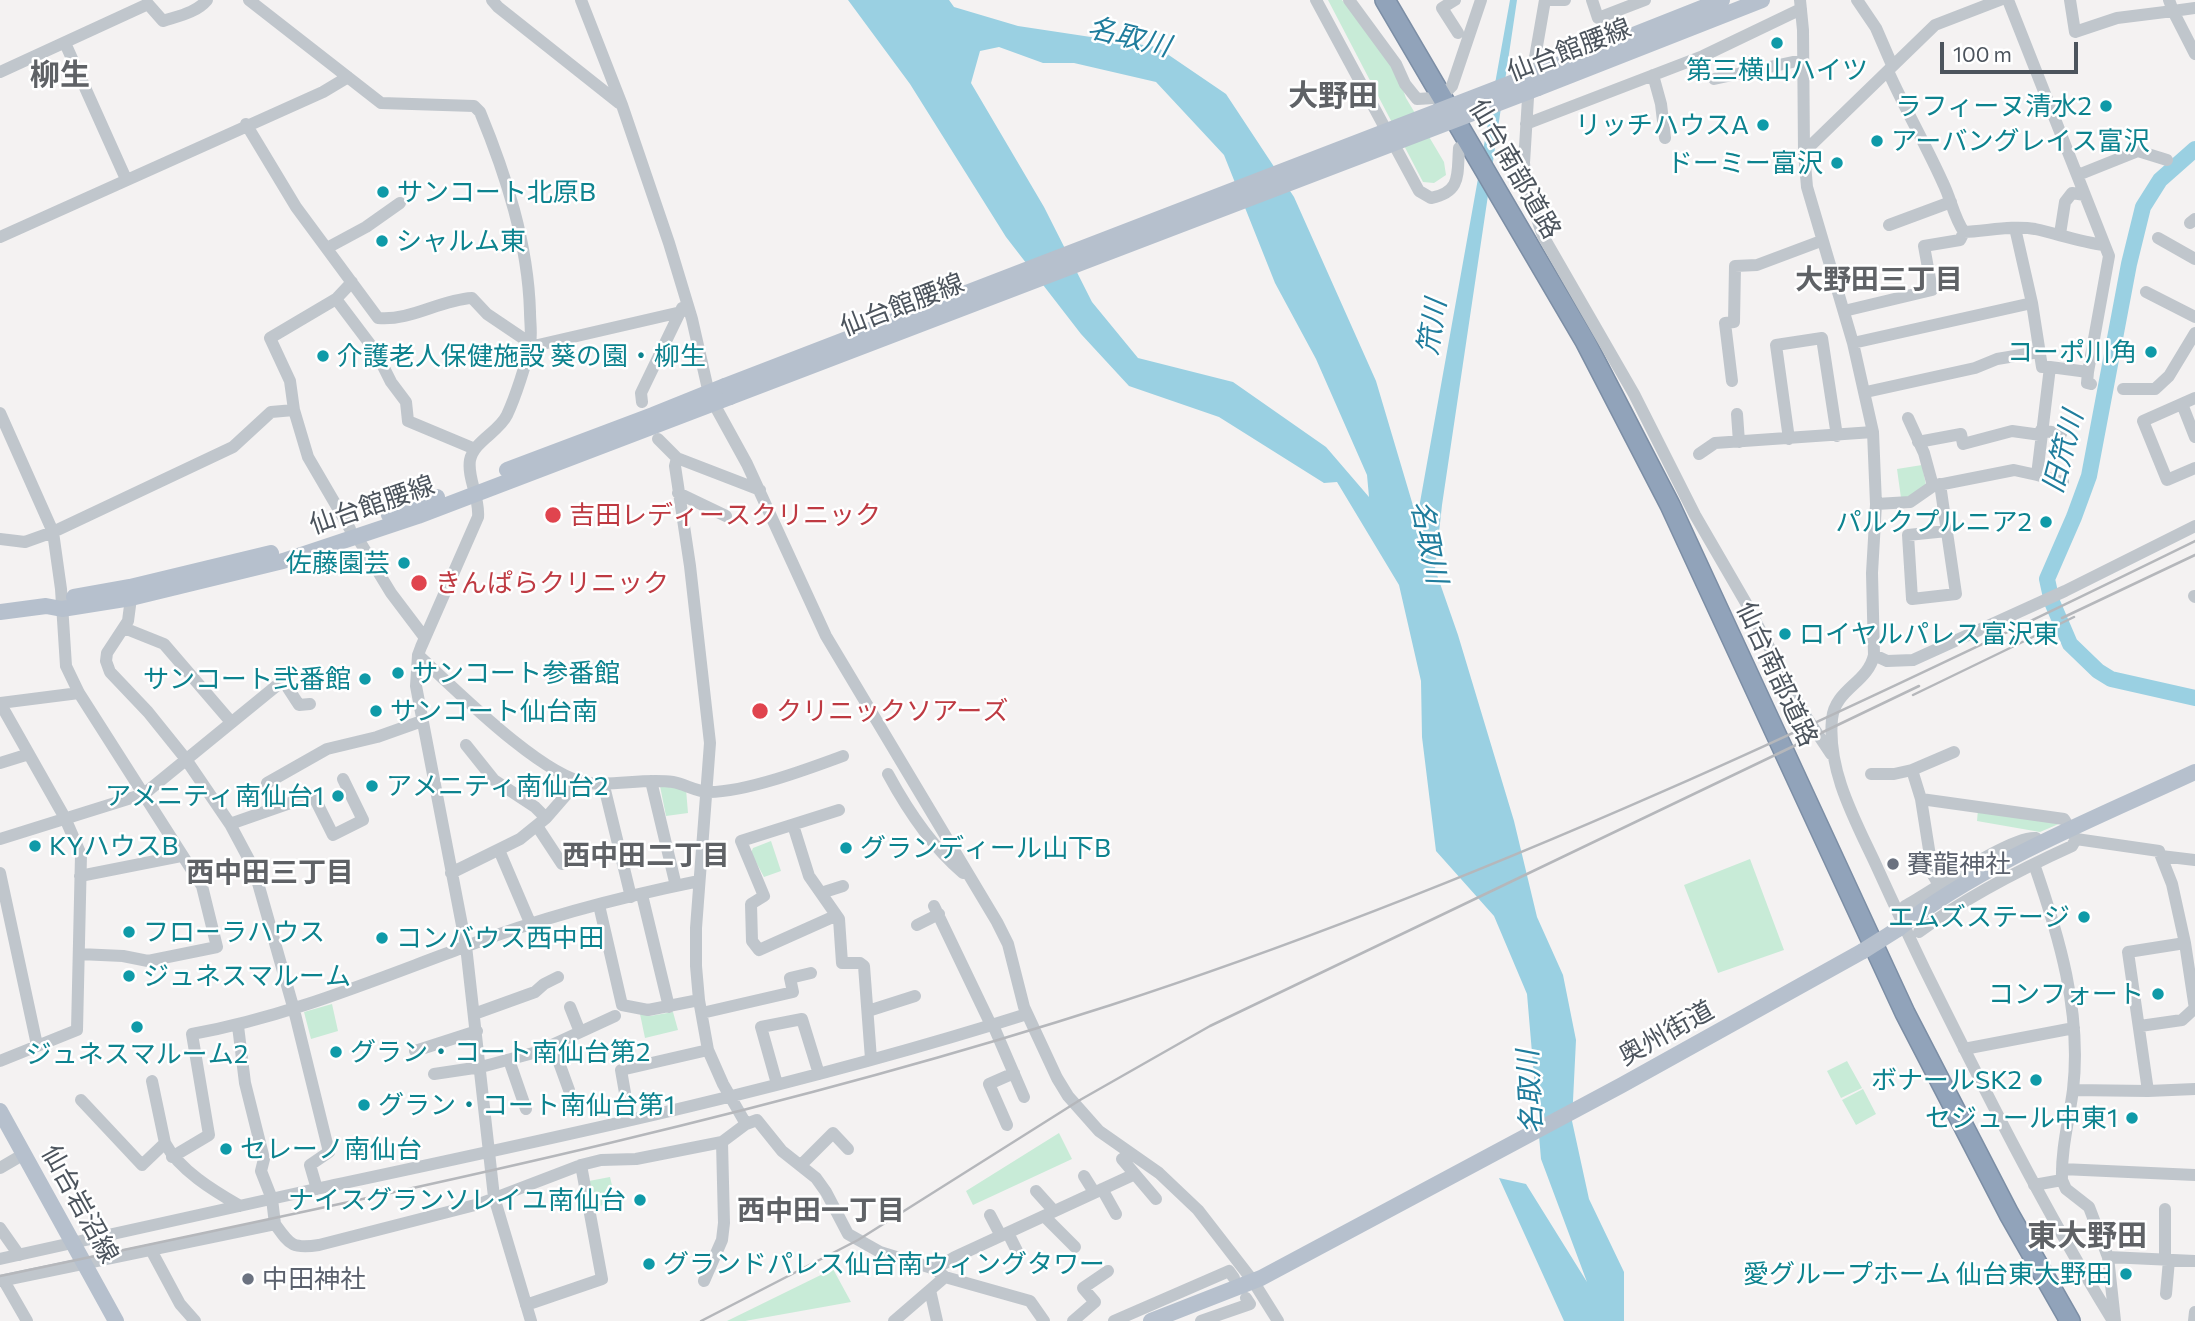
<!DOCTYPE html>
<meta charset="utf-8">
<style>
body{margin:0}
#map{position:relative;width:2195px;height:1321px;overflow:hidden;background:#f4f2f2;font-family:Commissioner,sans-serif}
canvas{display:block}
.scale{position:absolute;left:1940px;top:42px;width:138px;height:32px;box-sizing:border-box;border:4px solid #4c545d;border-top:0;padding-left:9px;font-size:21px;line-height:24px;white-space:nowrap;color:#4c545d;-webkit-text-stroke:5px #fff;paint-order:stroke}
</style>
<div id="map">
<canvas width="2195" height="1321"></canvas>
<div class="scale">100 m</div>
</div>
<script>
const context = document.querySelector('canvas').getContext('2d');
context.lineJoin = 'round';
function paint(path, color) { context.fillStyle = color; context.fill(path, 'evenodd'); }
function stroke(path, color, width, dash) { context.strokeStyle = color; context.lineWidth = width; context.lineCap = dash ? 'butt' : 'round'; context.setLineDash(dash || []); context.stroke(path); }
function drawText(font, color, halo, rows, align = 'center') {
  context.font = font + ' Commissioner,"Noto Sans JP",sans-serif'; context.lineWidth = 5; context.setLineDash([]); context.textBaseline = 'middle'; context.strokeStyle = halo; context.fillStyle = color; for (const [text, x, y, turn = 0] of rows) {
    context.save(); context.translate(x, y); context.rotate((+turn || 0) * Math.PI / 180); context.textAlign = isNaN(turn) ? turn : align; if (halo) context.strokeText(text, 0, 0); context.fillText(text, 0, 0); context.restore();
  }
}
paint(new Path2D(`
 M1328,0H1342L1363,25L1398,76L1406,98L1444,162L1446,175L1434,183L1423,182Z
 M1922,465L1926,485L1910,497L1901,498L1897,469Z
 M660,786L686,789L688,813L666,816Z
 M1978,809L2061,823L2040,832L1977,821Z
 M771,841L781,871L764,877L751,853L753,848Z
 M1750,859L1784,950L1718,973L1684,885Z
 M332,1004L338,1031L311,1039L304,1012Z
 M673,1012L678,1030L645,1038L640,1014L650,1016Z
 M1847,1061L1862,1088L1841,1098L1827,1071Z
 M1863,1089L1876,1114L1856,1125L1842,1100Z
 M1059,1133L1072,1159L973,1205L966,1191Z
 M610,1177L616,1202L595,1207L589,1181Z
 M833,1269L851,1302L745,1321H727Z`), '#c8ebd7');
paint(new Path2D(`
 M848,0H949L954,7L1018,26L1157,47L1226,94L1294,197L1376,381L1417,519L1510,0H1517L1442,505L1435,569L1458,635L1514,821L1537,917L1563,975L1576,1040L1572,1121L1589,1199L1624,1272V1321H1564L1499,1178L1526,1184L1587,1282L1541,1159L1527,994L1494,916L1436,851L1422,737L1421,681L1399,585L1337,482L1324,483L1219,417L1129,386L1081,334L1006,237L910,84ZM999,47L1043,63H1074L1156,82L1224,155L1275,283L1316,359L1367,475L1369,497L1326,447L1233,382L1138,358L1092,302L1044,207L971,83L980,51Z`), '#9ad0e2');
stroke(new Path2D(`
 M2195,149L2160,180L2143,207L2129,264L2089,476L2074,517L2047,579L2052,602L2070,644L2098,671L2111,679L2195,698`), '#9ad0e2', 16);
const highway = new Path2D(`
 M1385,0L1585,341L1670,505L1905,1013L2009,1214L2070,1321`);
stroke(highway, '#7c8ea5', 22);
stroke(new Path2D(`
 M249,0L381,103L474,106L480,112C506,175 528,243 530,312C530,322 532,334 530,344C527,362 515,398 507,415C499,432 474,441 470,460C467,478 480,498 478,517L421,647L418,655L416,686L466,946L494,1197L531,1321
 M492,0L498,7L619,103
 M581,0L622,105L669,243L692,319L707,385L714,404L747,464L826,636L997,922L1008,944L1024,1007L1057,1078L1068,1096L1099,1131L1159,1173L1198,1210L1253,1281L1278,1321
 M1316,0L1419,191L1431,198C1462,192 1457,174 1459,148
 M1349,0L1396,64L1405,84L1417,99L1434,98
 M1455,0L1442,8L1458,33
 M1545,0L1528,98L1524,163L1527,190L1543,236L1634,394L1695,515L1746,603L1803,712L1831,754
 M1547,0H1565
 M1592,0L1598,18L1645,0
 M1800,0L1803,30L1804,152L1807,187L1853,343L1873,432L1876,504L1872,573L1874,655C1868,683 1835,689 1832,719C1827,770 1855,820 1876,865C1892,900 1908,935 1925,970C1984,1089 2043,1208 2113,1321
 M1857,0L1876,28L1892,65
 M2070,0L2075,32L2117,18L2173,11L2195,54
 M2169,0L2173,11L2195,8
 M65,43L126,179
 M1888,71C1905,109 1926,145 1943,183C1951,199 1954,218 1964,232C1987,231 2013,225 2035,229C2058,234 2080,242 2104,245
 M0,72L148,4L163,21C178,16 196,13 207,0
 M1653,75L1661,104L1665,138
 M1714,79L1802,60
 M1448,90L1452,86L1481,0
 M246,124L296,207L378,318C411,321 439,300 472,298L487,314L530,343L538,345L681,312
 M1526,124L1703,56L1801,9
 M1804,152L1935,25L2000,0
 M2078,175L2138,151L2167,160
 M2190,223L2195,219
 M1889,225L1951,202
 M2015,228L2032,303L2042,367H2050
 M2060,234L2065,202L2072,193L2085,195
 M0,237L323,92L348,77
 M2158,238L2195,259
 M327,248L366,227L400,203
 M2146,292L2195,317
 M336,299L376,352L391,382L406,402L408,421L475,449
 M1844,311L1932,290L1924,246L1960,240L1964,232
 M1853,343L2032,303
 M2088,372L2087,383L2091,384
 M1732,381L1725,323L1734,322L1735,266L1757,265L1821,241
 M2123,389H2155L2169,376L2195,333
 M1866,392L1975,368L1997,359L2039,352
 M2195,398L2143,421L2167,480L2195,468
 M642,402L641,393L682,308
 M2182,404L2195,437
 M294,410L308,457L350,529
 M0,413L53,532L61,589L66,666L79,693L202,886L217,947L148,961L123,956L79,954
 M1737,414L1739,442
 M1908,418L1924,453L1933,486
 M2041,430L2061,434
 M658,439L677,458L760,490
 M1789,439L1776,345L1822,338L1837,436
 M1918,442L1961,434L1963,444L2012,431L2041,435
 M1699,454L1715,443L1873,432
 M677,458L675,466L690,566L710,743L696,928V966L699,1000L708,1050L723,1084L746,1124L757,1120L782,1151L816,1178L826,1192L848,1234L880,1252L935,1269L945,1277L1030,1301L1044,1321
 M2037,475L2063,482
 M1940,484L1956,594L1912,599L1908,535L1947,531
 M678,493L726,516
 M1876,504L1910,502L1933,486L2014,470L2037,475L2050,367L2088,372L2109,256L2008,0
 M357,537L391,593L425,638
 M0,539L25,542L53,532L233,447L271,412L294,410L290,381L270,338L336,299L352,282
 M2194,596L2195,597
 M131,598L128,621L107,653L106,661L110,672L148,712L185,758L230,824L254,869L294,1010L329,1152L310,1165L317,1189
 M124,628L164,644L231,722
 M418,655C453,687 543,778 588,783C616,786 645,778 673,782C685,784 697,792 709,792C746,792 808,769 843,756
 M1874,655L1887,661L1913,660L2065,591L2195,526
 M0,703L65,818L81,855L77,1030L0,1061
 M0,703L79,693
 M0,763L29,754
 M888,774C908,811 931,846 963,873
 M1871,774H1894L1912,770
 M651,781L676,886
 M603,782L631,897
 M267,783L327,749L377,737L422,721
 M1921,799L1912,770L1954,752
 M546,818L579,780
 M230,824L313,795L333,835L363,820L343,779
 M793,825L809,876L839,919L842,963H860L864,966L871,1059
 M537,826L562,864L580,855
 M0,839L144,794L280,683L286,685L299,705L310,704
 M499,850L531,925
 M2161,856L2195,860
 M2034,864C2059,936 2082,1012 2073,1090C2069,1120 2061,1149 2062,1180L2066,1189L2089,1207L2108,1257L2115,1321
 M0,873L37,1045
 M451,873L520,839L546,818L535,807L494,780L466,745
 M80,876L181,856
 M1939,885L1933,875L1921,799L2064,819L2076,839L2159,851L2172,884L2185,943L2195,1009
 M821,893L843,886
 M642,895L669,1007
 M599,905L622,1005L648,1010L699,1000
 M934,906L991,1025
 M1905,906C1931,892 2011,835 2036,838L2040,845
 M835,916L759,950L752,941L751,904L764,896L741,841L839,810
 M917,925L939,914
 M1919,932C1966,897 2019,870 2072,846L2076,839
 M2185,943L2128,952L2148,1091L2195,1089
 M570,1007L580,1032
 M868,1011L915,996
 M702,1013L793,992L790,978L811,973
 M474,1014L535,992L544,984L558,977
 M993,1025L1024,1097
 M238,1026L245,1083L264,1159L261,1171L272,1199L275,1224
 M2140,1026L2182,1020L2194,1009
 M553,1046L569,1090
 M1964,1049L2074,1028
 M415,1051L477,1031
 M509,1060L526,1109
 M434,1074L481,1067L537,1052L615,1016
 M152,1081L165,1143
 M777,1084L761,1027L802,1019L819,1074
 M2073,1090L2148,1091
 M625,1093L621,1070L708,1050
 M81,1100L142,1165L165,1143C179,1170 214,1191 240,1206
 M1007,1125L989,1084L1014,1073
 M172,1157L209,1135L192,1034C287,1017 374,980 464,947C540,918 620,897 699,881
 M1122,1159L1156,1199
 M801,1165L833,1133L848,1149
 M0,1168L24,1154
 M2062,1169L2195,1175
 M1084,1176L1094,1192
 M2034,1185L2062,1180
 M1102,1189L1116,1214
 M1036,1191L1054,1211
 M990,1215L1001,1236
 M1044,1216L1075,1247
 M0,1228L19,1255
 M1008,1233L1018,1253
 M151,1250L180,1304L195,1321
 M2108,1257L2195,1261
 M0,1259C105,1236 211,1212 316,1189C555,1138 794,1088 1027,1014
 M2165,1259V1209
 M935,1269L955,1257L1135,1174
 M0,1281L275,1224C290,1245 292,1249 319,1245L479,1204L581,1165L601,1160L636,1159L722,1142L746,1124
 M4,1281L27,1321
 M704,1281L722,1240L724,1223L722,1142
 M930,1290L937,1321
 M2166,1294L2169,1260
 M526,1305L602,1279L581,1165
 M894,1321L945,1277
 M1073,1321L1095,1302L1083,1288L1108,1271
 M1114,1321L1229,1271L1234,1278
 M1201,1321L1250,1304L1246,1298
 M2194,1321L2195,1312`), '#c0c6cc', 12);
stroke(new Path2D(`
 M1540,72L1722,0
 M1538,88L1762,0
 M507,470L653,415L725,386
 M389,515L437,497
 M74,597L130,587L271,553
 M0,612L46,606L62,609L131,598L283,561L418,516L730,397
 M1898,929C1982,863 2098,817 2195,772
 M0,1111L116,1321
 M1151,1321L1261,1278L1622,1085L1863,951`), '#b6c0cd', 16);
stroke(highway, '#91a3ba', 19);
stroke(new Path2D(`
 M2062,618L2195,555
 M1913,695L2074,617
 M0,1276C373,1197 748,1122 1111,1005C1486,883 1842,714 2195,541
 M701,1321L858,1240L1080,1100L1210,1026L1919,686`), '#b5b7bb', 2.5);
stroke(new Path2D(`
 M725,386L1540,72
 M730,397L1538,88
 M1863,951L1898,929`), '#b6c0cd', 16);
for (const [x, y, r, color] of [
 [1777,43,7,"#0f9aa8"],
 [2106,106,7,"#0f9aa8"],
 [1763,125,7,"#0f9aa8"],
 [1877,141,7,"#0f9aa8"],
 [1837,163,7,"#0f9aa8"],
 [383,192,7,"#0f9aa8"],
 [382,241,7,"#0f9aa8"],
 [2151,352,7,"#0f9aa8"],
 [323,356,7,"#0f9aa8"],
 [553,515,9,"#e0444e"],
 [2046,522,7,"#0f9aa8"],
 [404,563,7,"#0f9aa8"],
 [419,583,9,"#e0444e"],
 [1785,634,7,"#0f9aa8"],
 [398,673,7,"#0f9aa8"],
 [365,679,7,"#0f9aa8"],
 [376,711,7,"#0f9aa8"],
 [760,711,9,"#e0444e"],
 [372,786,7,"#0f9aa8"],
 [338,796,7,"#0f9aa8"],
 [35,846,7,"#0f9aa8"],
 [846,848,7,"#0f9aa8"],
 [1893,864,7,"#6b7280"],
 [2084,917,7,"#0f9aa8"],
 [129,932,7,"#0f9aa8"],
 [382,938,7,"#0f9aa8"],
 [129,976,7,"#0f9aa8"],
 [2158,994,7,"#0f9aa8"],
 [137,1027,7,"#0f9aa8"],
 [336,1052,7,"#0f9aa8"],
 [2036,1080,7,"#0f9aa8"],
 [364,1105,7,"#0f9aa8"],
 [2132,1118,7,"#0f9aa8"],
 [226,1149,7,"#0f9aa8"],
 [640,1200,7,"#0f9aa8"],
 [649,1264,7,"#0f9aa8"],
 [2126,1274,7,"#0f9aa8"],
 [248,1279,7,"#6b7280"]
]) { const dot = new Path2D(); dot.arc(x, y, r, 0, 2 * Math.PI); context.fillStyle = color; context.fill(dot); stroke(dot, '#fff', 2.5); }
drawText('26px', '#4c545d', '#fff', [
 ["仙台館腰線",1569,50,-21],
 ["仙台南部道路",1515,169,60],
 ["仙台館腰線",902,305,-21],
 ["仙台館腰線",372,505,-19],
 ["仙台南部道路",1777,674,65],
 ["奥州街道",1666,1033,-29],
 ["仙台岩沼線",80,1204,61]
]);
drawText('26px', '#0d838f', '#fff', [
 ["第三横山ハイツ",1777,70,"center"],
 ["ラフィーヌ清水2",2092,106,"right"],
 ["リッチハウスA",1749,125,"right"],
 ["アーバングレイス富沢",1891,141],
 ["ドーミー富沢",1823,163,"right"],
 ["サンコート北原B",397,192],
 ["シャルム東",396,241],
 ["コーポ川角",2137,352,"right"],
 ["介護老人保健施設 葵の園・柳生",337,356],
 ["パルクプルニア2",2032,522,"right"],
 ["佐藤園芸",390,563,"right"],
 ["ロイヤルパレス富沢東",1799,634],
 ["サンコート参番館",412,673],
 ["サンコート弐番館",351,679,"right"],
 ["サンコート仙台南",390,711],
 ["アメニティ南仙台2",386,786],
 ["アメニティ南仙台1",324,796,"right"],
 ["KYハウスB",49,846],
 ["グランディール山下B",860,848],
 ["エムズステージ",2070,917,"right"],
 ["フローラハウス",143,932],
 ["コンバウス西中田",396,938],
 ["ジュネスマルーム",143,976],
 ["コンフォート",2144,994,"right"],
 ["グラン・コート南仙台第2",350,1052],
 ["ジュネスマルーム2",137,1054,"center"],
 ["ボナールSK2",2022,1080,"right"],
 ["グラン・コート南仙台第1",378,1105],
 ["セジュール中東1",2118,1118,"right"],
 ["セレーノ南仙台",240,1149],
 ["ナイスグランソレイユ南仙台",626,1200,"right"],
 ["グランドパレス仙台南ウィングタワー",663,1264],
 ["愛グループホーム 仙台東大野田",2112,1274,"right"]
], 'left');
drawText('26px', '#be3a42', '#fff', [
 ["吉田レディースクリニック",569,515],
 ["きんぱらクリニック",435,583],
 ["クリニックソアーズ",776,711]
], 'left');
drawText('26px', '#5b616d', '#fff', [
 ["賽龍神社",1907,864],
 ["中田神社",262,1279]
], 'left');
drawText('italic 28px', '#207d9d', '#fff', [
 ["名取川",1129,37,14],
 ["笊川",1432,327,-81],
 ["旧笊川",2063,452,-75],
 ["名取川",1429,542,78],
 ["名取川",1530,1092,-93]
]);
drawText('bold 28px', '#5f6266', '#fff', [
 ["大野田三丁目",1879,280],
 ["西中田二丁目",646,856],
 ["西中田三丁目",270,873],
 ["西中田一丁目",821,1211]
]);
drawText('bold 30px', '#5f6266', '#fff', [
 ["柳生",60,75],
 ["大野田",1333,96],
 ["東大野田",2087,1236]
]);
</script>
